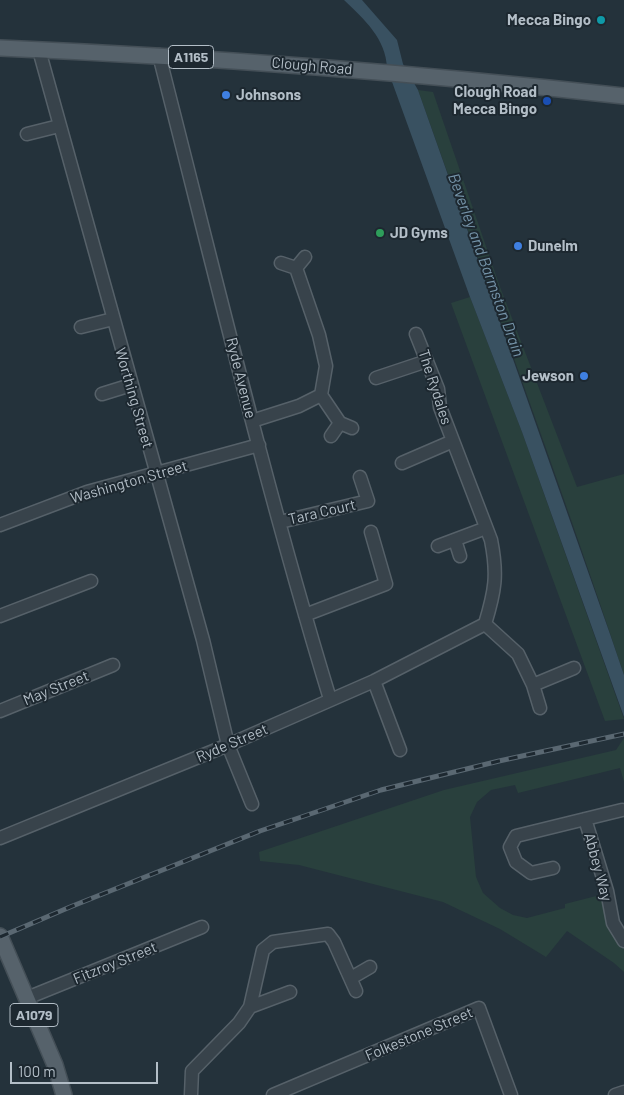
<!DOCTYPE html>
<style>
body{margin:0}
#map{position:relative;width:624px;height:1095px;overflow:hidden;background:#24323b;font-family:Barlow,sans-serif}
canvas{display:block}
.scale{position:absolute;left:10px;top:1062px;width:148px;height:22px;box-sizing:border-box;border:2px solid #b3bec7;border-top:0;padding-left:6px;font-size:15px;line-height:18px;white-space:nowrap;color:#b3bec7;-webkit-text-stroke:4px #1d2830;paint-order:stroke}
</style>
<div id="map">
<canvas width="624" height="1095"></canvas>
<div class="scale">100 m</div>
</div>
<script>
const context = document.querySelector('canvas').getContext('2d');
context.lineJoin = 'round';
function paint(path, color) { context.fillStyle = color; context.fill(path, 'evenodd'); }
function stroke(path, color, width, dash) { context.strokeStyle = color; context.lineWidth = width; context.lineCap = dash ? 'butt' : 'round'; context.setLineDash(dash || []); context.stroke(path); }
function drawText(font, color, halo, rows, align = 'center') {
  context.font = font + ' Barlow,sans-serif'; context.lineWidth = 4; context.setLineDash([]); context.textBaseline = 'middle'; context.strokeStyle = halo; context.fillStyle = color; for (const [text, x, y, turn = 0] of rows) {
    context.save(); context.translate(x, y); context.rotate((+turn || 0) * Math.PI / 180); context.textAlign = isNaN(turn) ? turn : align; if (halo) context.strokeText(text, 0, 0); context.fillText(text, 0, 0); context.restore();
  }
}
paint(new Path2D(`
 M418,90L433,92L500,287L577,487L624,474V675C559,479 487,285 418,90Z
 M470,297L522,432L624,719L605,721L451,303Z
 M624,738V782L620,768L518,793L515,785L491,790L477,802L470,817L476,877L483,893L500,908L513,915L527,918L565,908V904L604,894L624,942V972L614,963L567,931L546,957L500,929L443,902L299,865L260,861L259,852L444,790L616,750Z`), '#29403d');
paint(new Path2D(`
 M344,0H362L397,40L403,64L418,90L610,634L624,675V717L522,432L470,297L387,68C386,39 365,20 344,0Z`), '#395161');
const minor = new Path2D(`
 M39,50L203,640L228,745L252,804
 M159,55C214,270 265,486 330,699
 M27,134L59,126
 M281,263L296,268L305,257
 M81,327L113,319
 M376,378L427,361
 M102,394L131,385
 M321,395L340,423
 M252,421L299,406L321,395L326,366L319,335L296,268
 M331,436L340,423L352,428
 M402,463L453,441
 M280,522L368,501L360,477
 M0,525L87,492L259,445
 M455,540L460,556
 M438,546L486,528
 M305,615L386,584L371,532
 M0,616L91,581
 M485,624L518,654L533,685L574,668
 M374,681L400,750
 M533,685L540,708
 M0,711L113,665
 M585,819L607,891L613,923L624,941
 M0,838L228,745L374,681L485,624C495,591 498,575 491,540L440,407L438,389L416,334
 M553,868L531,873L516,862L510,847L516,836L622,810
 M351,978L370,967
 M27,998L202,927
 M250,1007L290,992
 M191,1095L192,1071L239,1023L250,1007L263,950L273,942L328,934L334,942L356,991
 M273,1095L479,1008L511,1095
 M615,1095L624,1092`);
const major = new Path2D(`
 M0,48C209,57 416,73 624,96
 M0,936L55,1065L64,1095`);
stroke(minor, '#566169', 15);
stroke(major, '#444f57', 18);
stroke(minor, '#38434b', 12);
stroke(major, '#56626b', 15);
const rail = new Path2D(`
 M0,937L70,907L260,831L381,790L499,761L624,734`);
stroke(rail, '#5a6872', 5);
stroke(rail, '#1d2830', 3, [9]);
for (const [x, y, r, color] of [
 [601,20,5,"#0f9aa8"],
 [226,95,5,"#3f7fe0"],
 [547,101,5,"#1a4fb4"],
 [380,233,5,"#2e9e5b"],
 [518,246,5,"#3f7fe0"],
 [584,376,5,"#3f7fe0"]
]) { const dot = new Path2D(); dot.arc(x, y, r, 0, 2 * Math.PI); context.fillStyle = color; context.fill(dot); stroke(dot, '#1d2830', 2); }
for (const [x, y, w] of [
 [191,57,45],
 [34,1015,48]
]) { const box = new Path2D(); box.roundRect(x - w / 2, y - 11.5, w, 23, 4); context.fillStyle = '#1d2830'; context.fill(box); stroke(box, '#b3bec7', 1); }
drawText('bold 14px', '#b3bec7', null, [
 ["A1165",191,57],
 ["A1079",34,1015]
]);
drawText('bold 15px', '#b3bec7', '#1d2830', [
 ["Mecca Bingo",591,20],
 ["Clough Road",537,92],
 ["Mecca Bingo",537,109],
 ["Johnsons",236,95,"left"],
 ["JD Gyms",390,233,"left"],
 ["Dunelm",528,246,"left"],
 ["Jewson",574,376]
], 'right');
drawText('15px', '#b3bec7', '#1d2830', [
 ["Clough Road",312,66,5],
 ["Ryde Avenue",241,378,76],
 ["The Rydales",435,387,72],
 ["Worthing Street",134,398,74],
 ["Washington Street",129,482,-16],
 ["Tara Court",322,512,-13],
 ["May Street",56,688,-22],
 ["Ryde Street",232,743,-23],
 ["Abbey Way",598,867,75],
 ["Fitzroy Street",115,963,-22],
 ["Folkestone Street",419,1034,-23]
]);
drawText('italic 16px', '#7594a9', '#1d2830', [
 ["Beverley and Barmston Drain",486,265,70]
]);
</script>
